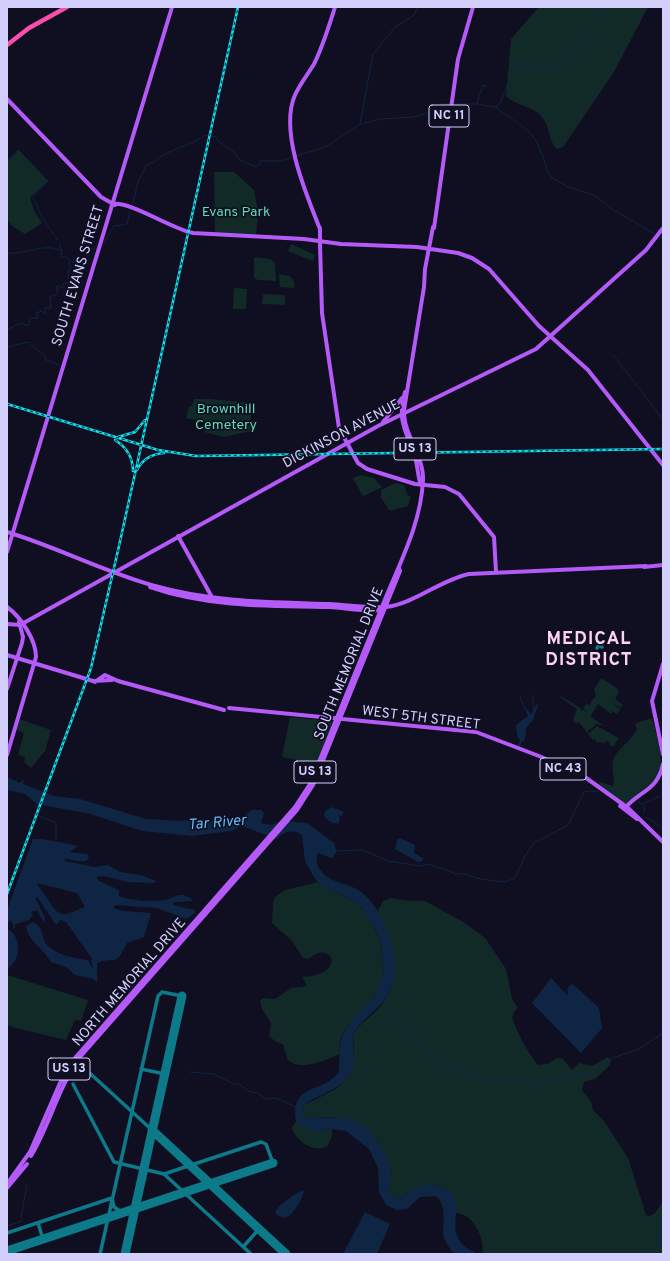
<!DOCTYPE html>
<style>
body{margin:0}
#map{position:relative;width:670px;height:1261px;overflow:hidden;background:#100e21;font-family:Overpass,sans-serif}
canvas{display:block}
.frame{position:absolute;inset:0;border:8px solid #d2cffd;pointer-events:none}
</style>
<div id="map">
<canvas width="670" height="1261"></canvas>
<div class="frame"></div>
</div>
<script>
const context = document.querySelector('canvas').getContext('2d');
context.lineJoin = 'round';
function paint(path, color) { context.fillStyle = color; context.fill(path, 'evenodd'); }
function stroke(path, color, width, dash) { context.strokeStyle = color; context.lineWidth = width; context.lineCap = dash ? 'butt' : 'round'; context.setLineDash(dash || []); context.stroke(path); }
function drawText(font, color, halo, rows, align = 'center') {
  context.font = font + ' Overpass,sans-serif'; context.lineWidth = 3.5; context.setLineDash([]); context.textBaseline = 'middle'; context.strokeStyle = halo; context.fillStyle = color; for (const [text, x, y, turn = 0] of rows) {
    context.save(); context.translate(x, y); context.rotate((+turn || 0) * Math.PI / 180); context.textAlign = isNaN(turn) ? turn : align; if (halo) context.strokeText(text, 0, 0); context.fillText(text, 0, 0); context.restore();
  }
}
paint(new Path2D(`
 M539,7H648L614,72L563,147L557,149C548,141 550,125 541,116C533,106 516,106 506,96L511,39Z
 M19,150L48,181L30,198L35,212L42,223L25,234L12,226L7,219V162Z
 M214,172H234L254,190L258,212L256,236L215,234Z
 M291,244L315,255L313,261L288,251Z
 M254,257L270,259L275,263L276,281L258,280L254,278Z
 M279,274L290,276L294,282V288L280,287Z
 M234,288L247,289L246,309H233Z
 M263,294L285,295V305L262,304Z
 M194,399H211L251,403V431L224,437L204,432L206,422L186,418L189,406H192Z
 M361,475L374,478L382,487L364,496L362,495L353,478Z
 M395,483L404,485L408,496H411L408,506L390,511L381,498V490Z
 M601,678L618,689V694L615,699L623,705L621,708L612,703L620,709L617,714L612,711L611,714L598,704L591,715V717L605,726L597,724L587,732L589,733L597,726L619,738L613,747L610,745L609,741L607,742L606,740L605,743L596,742L595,739H592L579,722L576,724L573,720L577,709L560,697L561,696L582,709L581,711L583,710L587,712L583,708L586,704L590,705L591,702L596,696L594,690Z
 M290,717L333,721L316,764L282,757Z
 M19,719L51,730L45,751L31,768L24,762L25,757L18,755L24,733L16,730Z
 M649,719H652C658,739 668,765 653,783C646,792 634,797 625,804L598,785L600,782L613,786C616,776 609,763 615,756C621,746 632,740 637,729L635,725L636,723Z
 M318,882C331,893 351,895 362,909C383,934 392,975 371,1002C358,1019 336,1028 340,1054C326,1060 301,1072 288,1060L283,1044L276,1042L269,1036L271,1023L262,1009L260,1001L263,998L275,999L291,988L307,986L302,977C313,976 335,973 331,957C322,949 317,953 308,959L303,958L292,941L272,923L273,904L275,897L285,890Z
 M391,898L409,901H425L465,923L485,938L506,969L512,999L518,1008C508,1016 514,1021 517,1030C523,1043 529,1054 538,1065L547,1064L558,1058L563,1059L572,1070L579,1063L592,1066L608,1057L611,1060L610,1065L595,1079L584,1082L582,1090L591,1102L593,1110L604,1121L628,1158L646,1215L650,1216L655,1213L663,1201V1254H482C486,1239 472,1212 455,1213C454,1185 437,1181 413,1189C405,1192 403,1200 394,1198L390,1193L389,1185L391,1170L377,1140L336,1117L316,1118L304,1117L302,1114L304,1105L336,1089L347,1078L354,1052L353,1034C359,1024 371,1017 379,1008C405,978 394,944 377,913L383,901Z
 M7,975L88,1000L81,1021L75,1020L66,1040L16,1028L7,1025Z
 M296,1121L324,1131L325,1128L332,1129V1136L328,1146C314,1154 296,1141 292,1128Z`), '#112a28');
paint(new Path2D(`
 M539,702L533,720L526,728L525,739L522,742C516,738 517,731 516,725L528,716L525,709L526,708L531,714L533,711V705L534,708Z
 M7,777L20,783L24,779L23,784L54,796L80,799L146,819L180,821L200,819L232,822L239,820L251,810H261L264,813L261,823L271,825L282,821L307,823L334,843L337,851L333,857L331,858L318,853C315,860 317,867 322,872C331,883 348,883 360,891C382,907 395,944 395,970C396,976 392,985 390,990C382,1009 363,1017 353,1034C352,1044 355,1055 353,1065C347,1090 321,1092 304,1105L302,1114C308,1122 336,1115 347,1118C368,1123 386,1149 390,1168C392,1176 389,1185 390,1193L394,1198C402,1199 404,1195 409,1191C420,1183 441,1183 450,1192C468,1210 437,1238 479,1254H454C451,1249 446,1244 444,1238C441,1224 449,1206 435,1196L420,1197L407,1209L397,1210L386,1205L379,1192L378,1168L369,1149L346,1131L325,1128L323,1132C314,1133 302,1128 296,1121C290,1083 322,1094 339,1072L340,1043L343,1034L350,1022L376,995L383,972L382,949L376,931L362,908L349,898L322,886L315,879L305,861L302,835C293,829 284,831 277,839L242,826L231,831L192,836L142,831L91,814L37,804L25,794L7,790Z
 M331,807L344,812L342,816L338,815L340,819L338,824L330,822L324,816L325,811Z
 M400,838L415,845L414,853L423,858V861L418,862L395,849L397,840Z
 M33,839H42L75,845L77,847L69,852L87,854L89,858C84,865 73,859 65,859V861L95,867L108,865L120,872L141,875L156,881L154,883L128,882L103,876L96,877L99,881L119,890V896C132,901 151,902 165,900C171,899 177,894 183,895C187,896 191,898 193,901L174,902L173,905L195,910V913L186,919L157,908L116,905L113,908L124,911L151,913L144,937L127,943C114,969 118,955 97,963V983L94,979L75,975L66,967L51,962C44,949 28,941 26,926L33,922C44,928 41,933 45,942C51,954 77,959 88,960L93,969L91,957L66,922L61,920L56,925L38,898L36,897V899L45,918V922L41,918L37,910L31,912L33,915L29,920L15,924V930L11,920L7,924V910ZM37,883L77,893L85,907C66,914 61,921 49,901C45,895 39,888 37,883Z
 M8,929C21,936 22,960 8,968Z
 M551,978L567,995L568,993L567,989L571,984L575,986L599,1008L602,1028L581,1053L532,1003Z
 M304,1190C304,1196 293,1215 287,1217C283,1219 279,1216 275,1213C277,1205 296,1193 304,1190Z
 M365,1212L390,1224L377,1254H343Z`), '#0e2644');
stroke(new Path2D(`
 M388,36L395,27L413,16L418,7
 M374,53L387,37
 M518,63L552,70L579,42L603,7
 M477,103L483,85L487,87
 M454,104H477L495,107L526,129L535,139L544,159L547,170L552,178L568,187L594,195L612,209L655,234
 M496,107L501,102L514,65L520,60
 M360,124L373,54
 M296,156L325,147L361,124L381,119L414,117L428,113L442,104H449
 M7,161L18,150L48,181L33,198L42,217L55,236
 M132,207L138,182L146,166L150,163H153C168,148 188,148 205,135L216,137L218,141L233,151L240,160L256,167L260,164L259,161H282L292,157
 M658,236L663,238
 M56,238L57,240
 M59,243L61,249L62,257H67L70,262
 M104,243L114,226L127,224L130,212
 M7,253C25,255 44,242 62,251
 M7,329C13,328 18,323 23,323L24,325H29L30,318H38L36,313L40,312V310L46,314L45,308H51L50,296H54L58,293L56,287L58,286L63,288V283H70L68,273L71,266L68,264L70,262H76L96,247
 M7,347L28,342L44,355L46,360L59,365
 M613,355L634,382
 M635,383L663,420
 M533,695V705
 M520,697L525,709
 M602,787C611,785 622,797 631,799
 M638,802L643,804L645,810L643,814
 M37,804V815L56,823V843
 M643,804L660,796
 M646,817L663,828
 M336,851L363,850L388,861L420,866L429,864L456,874H465L480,879L505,882L515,878L525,856L534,843L568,825L584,792L590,791L598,792
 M384,1000L397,1021L407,1034L432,1056L447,1067L477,1078L494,1081L549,1083L555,1079L564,1078L572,1074L594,1073L612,1058L639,1049L663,1033
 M190,1072L214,1074L234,1084H239L248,1091L258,1093L266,1099L276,1098L296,1107
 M7,1226L22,1221L21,1217L27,1185
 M655,1254L663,1212`), '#0e2644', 1);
stroke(new Path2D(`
 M519,746L521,741`), '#0e2644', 2);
stroke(new Path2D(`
 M597,648L599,645L602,647
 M82,1066L152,1130
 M141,1069L165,1074
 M73,1084L114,1162L164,1174L261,1142L266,1144L273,1163
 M164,1174L251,1254
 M38,1223L43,1239
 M7,1233L112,1198L114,1207L120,1211L135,1209
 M243,1247L259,1229
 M100,1254L158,996L162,992L182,996`), '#0c7a88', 3.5);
stroke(new Path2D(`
 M152,1130L286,1254
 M7,1251L273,1163
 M125,1254L182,996`), '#0c7a88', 9);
stroke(new Path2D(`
 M7,99L101,197L115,205
 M113,204C130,201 172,229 193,233L304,239L341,244L417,247L458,253L472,258L489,269L539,326L588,370L663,465
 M320,228V243
 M434,228L458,59L473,7
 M320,229C306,194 279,131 295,95C300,84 308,74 314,64C323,46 329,26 335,7
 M320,244L322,313L339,428L353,454L358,463L367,469L415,484L445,487L459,494L494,537L496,572
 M407,391L405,392C396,424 408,432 416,461C418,469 418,478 421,485
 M383,422L402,398
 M7,532C57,547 104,572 155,586C211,602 270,602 329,604C348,605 367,608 386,607C414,604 440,580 469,574L646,566
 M178,536L213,599
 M7,552L172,7
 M644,567L663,565
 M150,587C208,607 270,606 329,607C347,608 364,612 381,610
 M7,607C21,617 36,640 36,657L7,755
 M7,624L20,625L378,426L536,349L646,250L663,228
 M7,655L93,681L112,680
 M663,664L652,701L663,754
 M95,682L105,675L118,681L224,710
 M7,689L22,643L23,637L19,622
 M229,708L476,732L539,756L582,775L628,808L663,842
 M620,806L637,819
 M626,807C640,791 658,790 663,764
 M31,1156C50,1124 58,1088 80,1057L297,810L313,785L400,571L399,568
 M7,1184L30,1152L60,1083L75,1058L295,807L310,784C334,724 359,663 384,602C400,562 421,524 423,480C424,455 403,435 404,410L424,287L425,269L433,227
 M7,1188L27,1164`), '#b45af9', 4);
stroke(new Path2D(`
 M7,45L29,28L67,7`), '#f94faa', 4.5);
const rail = new Path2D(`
 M7,404L158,450L196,456L663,449
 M118,437L135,432L145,420
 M115,440C126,447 133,458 133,471
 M137,470C142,460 152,454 164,453
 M7,894L91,668L119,546L238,7`);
stroke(rail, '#09e6f0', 2.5);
stroke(rail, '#100e21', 1, [3]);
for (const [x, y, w] of [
 [449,116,40],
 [415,449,42],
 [563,769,46],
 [315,772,42],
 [69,1069,42]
]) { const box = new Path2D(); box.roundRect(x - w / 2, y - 11, w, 22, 3); context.fillStyle = '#100e21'; context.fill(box); stroke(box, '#d2cffd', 1); }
drawText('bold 13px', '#d2cffd', null, [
 ["NC 11",449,116],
 ["US 13",415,449],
 ["NC 43",563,769],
 ["US 13",315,772],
 ["US 13",69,1069]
]);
drawText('14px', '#5edab4', '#100e21', [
 ["Evans Park",236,213],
 ["Brownhill",226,410],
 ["Cemetery",226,426]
]);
drawText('14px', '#d2cffd', '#100e21', [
 ["SOUTH EVANS STREET",79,276,-73],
 ["DICKINSON AVENUE",342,435,-28],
 ["SOUTH MEMORIAL DRIVE",350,664,-68],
 ["WEST 5TH STREET",421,719,7],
 ["NORTH MEMORIAL DRIVE",130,983,-49]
]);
drawText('italic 15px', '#61bcf9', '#100e21', [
 ["Tar River",217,824,-5]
]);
context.letterSpacing = '1px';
drawText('bold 18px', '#fdd1f0', '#100e21', [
 ["MEDICAL",589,640],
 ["DISTRICT",589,661]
]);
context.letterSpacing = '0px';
</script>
